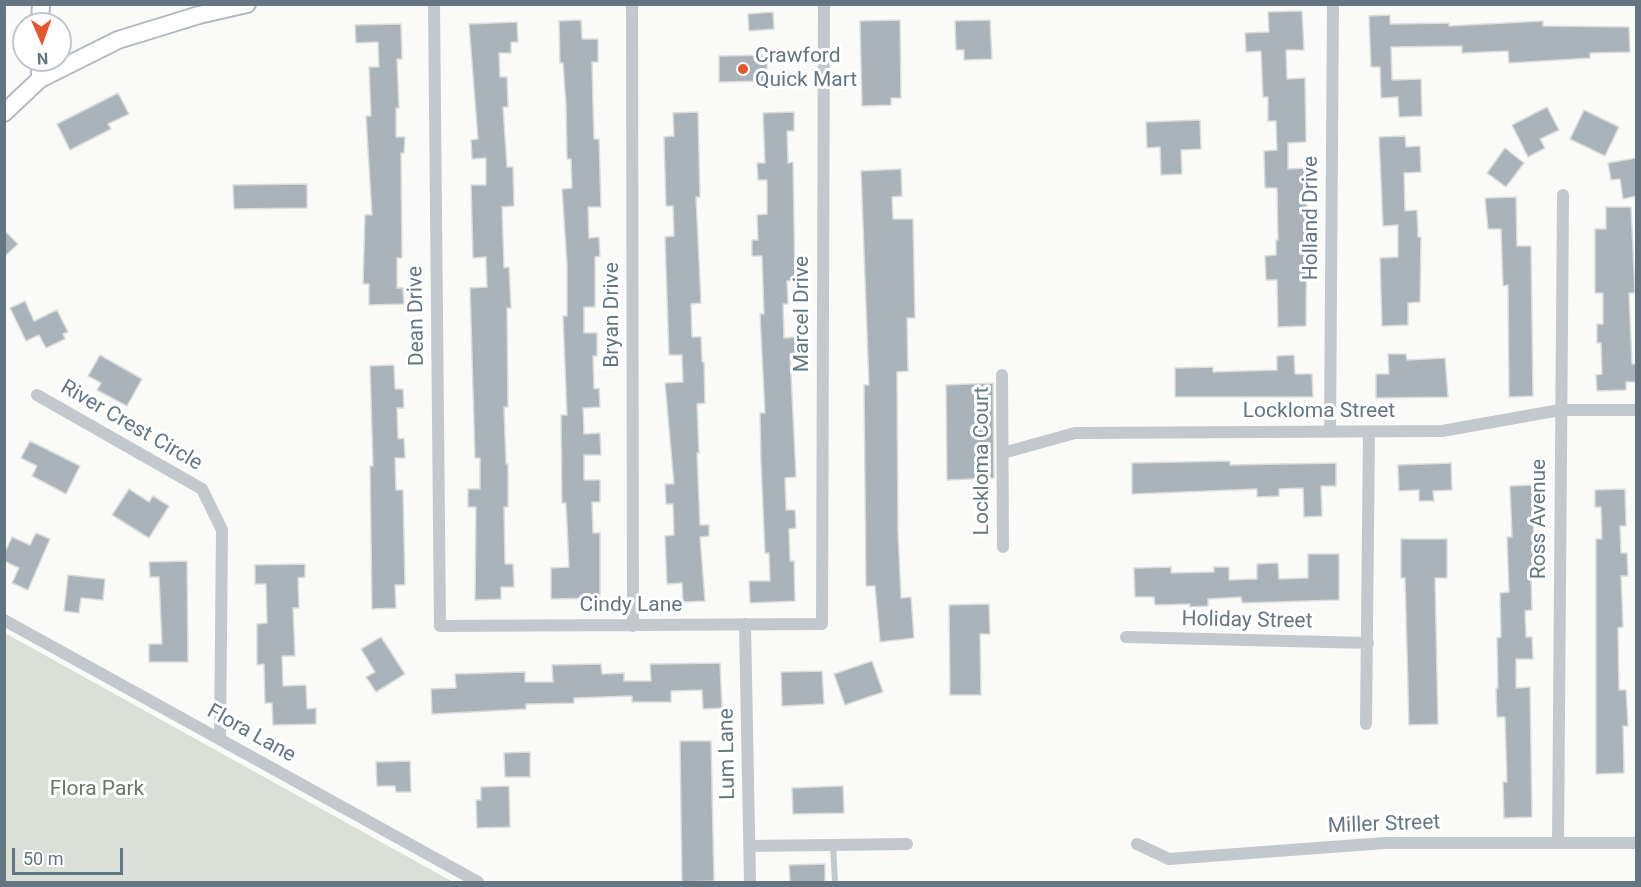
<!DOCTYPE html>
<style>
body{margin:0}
#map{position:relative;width:1641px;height:887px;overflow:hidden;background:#fafaf8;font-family:Roboto,sans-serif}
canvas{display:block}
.frame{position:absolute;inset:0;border:6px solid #657683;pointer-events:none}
.north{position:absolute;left:12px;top:12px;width:60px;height:60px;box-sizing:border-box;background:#fff;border:2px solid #c1c8cd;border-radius:50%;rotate:178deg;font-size:16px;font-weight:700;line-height:24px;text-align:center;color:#657683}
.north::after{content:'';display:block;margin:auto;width:21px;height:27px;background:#e4572e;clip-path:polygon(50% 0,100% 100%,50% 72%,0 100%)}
.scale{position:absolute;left:12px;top:848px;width:111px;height:27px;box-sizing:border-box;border:3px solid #657683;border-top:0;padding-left:8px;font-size:18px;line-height:21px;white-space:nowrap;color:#657683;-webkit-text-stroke:4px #fff;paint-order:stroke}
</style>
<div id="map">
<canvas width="1641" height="887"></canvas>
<div class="frame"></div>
<div class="north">N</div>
<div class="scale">50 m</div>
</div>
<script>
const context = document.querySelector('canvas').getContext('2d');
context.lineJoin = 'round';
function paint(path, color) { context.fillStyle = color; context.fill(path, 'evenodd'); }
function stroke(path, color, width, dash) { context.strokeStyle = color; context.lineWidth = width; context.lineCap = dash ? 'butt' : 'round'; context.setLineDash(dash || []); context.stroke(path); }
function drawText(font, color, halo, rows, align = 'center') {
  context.font = font + ' Roboto,sans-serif'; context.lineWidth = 6; context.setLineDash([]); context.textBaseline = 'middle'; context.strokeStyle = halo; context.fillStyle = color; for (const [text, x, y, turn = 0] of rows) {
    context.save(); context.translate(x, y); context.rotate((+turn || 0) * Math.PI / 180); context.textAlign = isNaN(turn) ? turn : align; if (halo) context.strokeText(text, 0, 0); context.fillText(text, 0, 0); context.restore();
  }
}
paint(new Path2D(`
 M4,633H5L453,882H5Z`), '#dadfd7');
const building = new Path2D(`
 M1302,11L1304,50H1286L1287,79L1305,78L1306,142L1288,143V169L1307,168L1306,326L1278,327L1277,280H1266L1265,256L1276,255V240H1278L1277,188H1265L1264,151L1277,150L1276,121H1268V97H1263L1261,51L1246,52L1245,33L1269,32L1268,12Z
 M773,12L774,29L749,31L748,14Z
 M1390,15V24L1449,23V26L1543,21V26L1629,27L1630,52L1590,53V58L1509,63L1508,51L1462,53V46L1391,47L1392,80L1421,79L1422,116L1399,117L1398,97L1381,98L1380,67H1371L1369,16Z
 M581,20L582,39H598V62H592L593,104L594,139H599L601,207H588L589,238L599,237L600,256L595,257V307H584V333H597V356H593L594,389L599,388L600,407L583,408L584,434L600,433L601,455H584V480H600V502H592L593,533H600V598L551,599V568L569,567L566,503H562L561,415H567L563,316H567V264L562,189L572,188L571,159H567L566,105L563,63H560L559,21Z
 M900,20L901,98H891V105L862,106L860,21Z
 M990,20L992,59L964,60V50H956L955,21Z
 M517,22L518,42H511V53H499L500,77H507L508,107H503L507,167H513L514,206L502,207L504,268L509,267L511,308H507L508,407H504L506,464H508V507H504L505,564H513L514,587H501V599L475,600L476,507H468V489H480V458H475L470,288L487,287L486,257L473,258L471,185H486V158L472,159L471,140L478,139L469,24Z
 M401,24L402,59H397L399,108H396V137H405L404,153H401L402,258H397V288H403L404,304L369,305V284H363L365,215H372L366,116H371L369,67H379L378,42L356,43L355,25Z
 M767,55V81L719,82V56Z
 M118,93L129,114L108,124L111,129L70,150L57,124Z
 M1547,107L1559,130L1540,139L1545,148L1528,157L1512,125Z
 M1584,110L1619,127L1605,156L1570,139Z
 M698,112L700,197H696L701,303L691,304L692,337H701L702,362H704L705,403L697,404L699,453H697L700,525H709V536L700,537L705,601L683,602L682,583L667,584L665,536L674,535L673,504H666L665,484H674L665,383L683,382L682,355H669L665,237L674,236L673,206H666L664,137L674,136L673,113Z
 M794,112V131H787L788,163L793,162L795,281H787L788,304H783L784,338L795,337L796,354H790L796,477L785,478L786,510H795L796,528L789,529L790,561H794L795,601L750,603L749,581H770L769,553H765L761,462L760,413H765L760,314H764L762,256H752V240H758L757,215L767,214V180H758L757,163H765L763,113Z
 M1200,120L1201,149L1181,150L1182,174L1161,175L1160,147L1147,148L1146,122Z
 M1405,136L1406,147L1420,146L1421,172L1404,173L1405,211L1417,210L1418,237H1421L1420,302L1408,303V325L1382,326L1380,258L1398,257V225L1383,226L1379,137Z
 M1505,148L1524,163L1506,187L1487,173Z
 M1636,158V196L1623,199L1620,179L1611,180L1608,163Z
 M901,169L902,196L892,197L893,219H913L915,318H907L908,371L897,372L898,532L901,598L911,597L914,638L880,642L875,586H866L864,385H869L861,171Z
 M307,184V208L234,209L233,185Z
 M1516,197L1517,246H1531L1533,396L1509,397L1508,285L1503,286L1501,229H1488L1485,198Z
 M1606,207H1631L1635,293H1629L1632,364H1636V382H1626V390L1597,391L1596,375L1602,374L1601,343H1597V324H1603V293H1595V229H1606Z
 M4,230L18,244L4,257Z
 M25,301L34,321L57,310L68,332L63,334L65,339L46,348L39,335L26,341L10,308Z
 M1388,354H1406L1407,360L1445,358L1448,397L1376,398V374H1389Z
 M100,355L142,379L127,406L97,390L101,383L88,376Z
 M1294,355L1295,374H1312L1313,397H1175V368L1213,367V372L1277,370V356Z
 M394,365L395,389H403L404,408H397L398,439L404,438L405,458H395L396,490H403L405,585H395L396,608L372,609L370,466H373L370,366Z
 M993,383L994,478L947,480L946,385Z
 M30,441L80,466L66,494L32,476L37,466L21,458Z
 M1230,461V465L1336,463V486H1321L1322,516L1304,517L1303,488L1279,489V496L1257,497V489L1132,494V463Z
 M1451,463L1452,490L1433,491L1434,501H1419V490L1399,491L1398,465Z
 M1533,485L1534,577H1531L1532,610L1525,611L1526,637H1532L1533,659H1516V688L1530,687L1532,817L1504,818L1503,782H1507L1505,717H1497L1496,688H1498L1497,638L1501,637L1500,593L1509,592L1507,537H1512L1510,486Z
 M129,489L149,502L153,496L169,506L149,538L112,515Z
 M1625,489L1626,526H1620L1621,553H1627L1628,576H1621L1623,627L1618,628L1619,690H1626L1628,726H1623L1624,773L1596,774V539H1602L1601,507H1595V490Z
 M36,533L50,539L28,590L12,583L19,568L4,561V554L12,537L30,545Z
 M1401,539H1447V578H1435L1438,724L1409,725L1405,578H1401Z
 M1308,554H1339V600L1242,603L1241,597L1208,599V606L1190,607V604L1155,605L1154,597H1135L1134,568L1171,567V573L1214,572V567H1229V580L1257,579V564L1278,563L1279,579L1308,578Z
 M187,561L188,662H149V644H162L159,577H150L149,562Z
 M305,564V577L298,578L299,608H293L295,656H282L283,686L306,685L307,709L316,708V724L273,725L272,703H265L264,664L257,665V624L267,623L266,584H255V565Z
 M68,575L105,579L103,600L81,598L79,613L64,611Z
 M989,604L990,634H980L981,695H950L949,605Z
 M381,637L405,674L376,692L366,677L375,672L361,649Z
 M872,661L883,692L845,705L834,674Z
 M720,663L722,708L703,709L702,690L671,691V702H632V696L574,698V703L526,704V709L432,714L431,689L456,688L455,674L525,672V682H553L552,665L601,664L602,674L624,673V681H651L650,664Z
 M822,671L824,704L782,706L781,672Z
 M680,741H711L714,881L682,882Z
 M530,752V777H505L504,753Z
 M410,761L411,792H396L395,786H377L376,762Z
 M509,786L510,827L477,828L476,800H481V787Z
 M843,786L844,813L793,814L792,788Z
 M825,864V882H790L789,865Z`);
paint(building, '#aab3b9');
stroke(building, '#dcdcda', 1.5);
const secondary = new Path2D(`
 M40,24L41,4
 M40,79V60
 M4,113L40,79L118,40L199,15L247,4`);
stroke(secondary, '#b3babf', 20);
stroke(new Path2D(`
 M833,845L835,882`), '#c3c8cc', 6);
stroke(new Path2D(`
 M434,4L440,626L822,624L824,4
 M632,4L633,626
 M1002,375L1003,547
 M37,395L202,489L222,530L220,739
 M1330,431L1333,4
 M1003,453L1075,433L1442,431L1560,410H1636
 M4,620L478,882
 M745,624L750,882
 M1126,637L1368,643
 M1366,724L1369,432
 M1558,843L1563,195
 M1137,844L1169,859L1385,843H1636
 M749,846L907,844`), '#c3c8cc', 12);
stroke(secondary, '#fff', 16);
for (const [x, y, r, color] of [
 [743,69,6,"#e4572e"]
]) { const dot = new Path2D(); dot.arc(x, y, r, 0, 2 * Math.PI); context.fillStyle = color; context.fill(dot); stroke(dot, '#fff', 2); }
drawText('21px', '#657683', '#fff', [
 ["Crawford",755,57],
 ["Quick Mart",755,81]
], 'left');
drawText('21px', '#657683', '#fff', [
 ["Holland Drive",1312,218,-90],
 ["Marcel Drive",803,314,-90],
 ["Bryan Drive",613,315,-90],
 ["Dean Drive",417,316,-91],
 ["Lockloma Street",1319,412],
 ["River Crest Circle",131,426,30],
 ["Lockloma Court",983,461,-90],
 ["Ross Avenue",1540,519,-90],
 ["Cindy Lane",631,606],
 ["Holiday Street",1247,621,1],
 ["Flora Lane",251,734,29],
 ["Lum Lane",728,754,-91],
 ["Miller Street",1384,825,-2]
]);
drawText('21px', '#687a64', '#fff', [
 ["Flora Park",97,790]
]);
</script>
